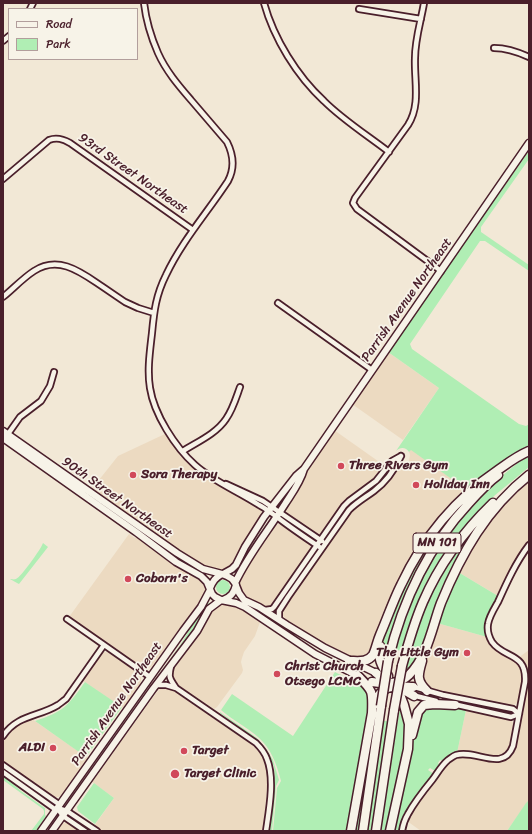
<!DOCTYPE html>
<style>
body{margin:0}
#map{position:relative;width:532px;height:834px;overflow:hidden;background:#f2e8d6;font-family:Sriracha,sans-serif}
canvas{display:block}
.frame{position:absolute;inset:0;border:4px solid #4a1f2b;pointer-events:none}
.legend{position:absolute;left:8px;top:8px;width:130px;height:52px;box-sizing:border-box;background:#f7f3e8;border:1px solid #b29e9c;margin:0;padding:5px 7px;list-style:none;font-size:12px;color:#4a1f2b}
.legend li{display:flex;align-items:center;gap:8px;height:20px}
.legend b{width:20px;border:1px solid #b29e9c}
</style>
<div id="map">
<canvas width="532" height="834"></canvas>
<div class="frame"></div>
<ul class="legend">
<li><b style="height:5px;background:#f7f3e8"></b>Road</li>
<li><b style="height:11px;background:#b0eeb4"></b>Park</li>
</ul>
</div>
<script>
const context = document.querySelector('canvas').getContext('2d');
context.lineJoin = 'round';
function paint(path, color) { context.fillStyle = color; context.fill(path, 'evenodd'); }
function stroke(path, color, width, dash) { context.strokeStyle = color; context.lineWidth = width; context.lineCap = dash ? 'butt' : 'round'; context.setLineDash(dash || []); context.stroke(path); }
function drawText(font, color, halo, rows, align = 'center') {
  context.font = font + ' Sriracha,sans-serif'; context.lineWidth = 3.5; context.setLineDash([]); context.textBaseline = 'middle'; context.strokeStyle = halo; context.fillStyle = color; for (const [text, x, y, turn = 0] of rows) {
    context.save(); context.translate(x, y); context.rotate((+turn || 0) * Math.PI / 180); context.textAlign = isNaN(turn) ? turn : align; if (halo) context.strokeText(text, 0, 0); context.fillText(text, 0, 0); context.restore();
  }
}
paint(new Path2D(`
 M388,352L439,388L403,440L352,404Z
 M334,430L385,466L377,477L363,489L353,495L346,501L322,534L320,535L317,534L286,512L285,508Z
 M167,433L189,462L251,501L260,508L262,511L261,516L233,564L227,569L219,571L202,565L167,543L91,490L118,456Z
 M411,449L467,490L412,557L401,576L387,606L372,652L366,658H352L322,642L301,629L286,619L282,615V611L350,514L355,508L365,500L372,496L384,486L400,464H405L409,461L410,455L409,452Z
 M529,479V541L518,557L511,569L498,596L458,572L463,561L497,509Z
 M278,524L284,525L311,544L312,549L271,608H266L244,596L241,591L239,585V581L248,562L259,550L275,526Z
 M129,534L135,538L138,536L197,575L204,582L206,587V590L202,601L191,616L181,627L152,666L147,669L143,668L69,617Z
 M222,603L229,604L245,610L259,620L260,622L255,636L244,652L242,658L241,662L243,670L242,673L217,707L214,709L175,683L172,679L171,670L209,612Z
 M437,623L487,637L490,643L496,650L513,659L516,662L522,671L523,679L519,699L517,703L512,706L428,688L420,675Z
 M529,650V800L507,831H421L407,821L416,805L448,764L458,757L463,756L499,761L508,759L512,755L516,743L527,677L518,658Z
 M105,652L109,653L139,674L141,677V682L140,685L123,708L83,681L102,653Z
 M162,687L169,688L251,744L259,752L264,760L268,777L263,831H101L94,826L114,798L92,782L156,693Z
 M466,710L507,718L512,721L514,726L511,747L505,755L498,757L467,752L457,753Z
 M32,719L88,758L63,793L59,797H53L3,762V742L14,728L21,724Z
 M64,823H70L82,831H57L62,824Z`), '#ecdac1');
paint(new Path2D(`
 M529,151V159L481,227V232L529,265V271L485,241H480L410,344L412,349L519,424L526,426L529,424V445L514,454L467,490L411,450L409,452C406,447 400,447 396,451L439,388L388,352Z
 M529,455V467L494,496L475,516L462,532L402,651L395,650L403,620L417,586L434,553L461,517L491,485L520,461Z
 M469,497C424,546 397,599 384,664L381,643L393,607L431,537Z
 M479,522L480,524L437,605L417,660L408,672L406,671C414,632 428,593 451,559C459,546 469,534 479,522Z
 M43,543L48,547L19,584L17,583L10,579C13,579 13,580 16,579C21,577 41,549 43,543Z
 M458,572L498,596L489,616C483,621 487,630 487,637L437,623Z
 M216 587a7 7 0 1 1 14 0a7 7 0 1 1-14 0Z
 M207,602L210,604L206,608L199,621L191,633L162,672H161L181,644L195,620Z
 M335,672C344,677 361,682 366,692H368L369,698L349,831H273L277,788L281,781C277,765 271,748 258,737C247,727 232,720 221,710L232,694L293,736Z
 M85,682L122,707L86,757L35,721C63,712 68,706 85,682Z
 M378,700L359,831H352L374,709Z
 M402,707L406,727L405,737L387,831H381L395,737L400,708Z
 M449,707L466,710L457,753L450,755L443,761L440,760L438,763L440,765L435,771L430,768L428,770L434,774L412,801L404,818L399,831H393L414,728L418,715L426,708Z
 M220,712L257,738L267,750L273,760L279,780L276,786L272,831H270L275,780L274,767L271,760L266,750L260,742L220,713Z
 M383,721H387L389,722L373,831H366L382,722Z
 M3,776L11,782L21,791L45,808V815L46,816L36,831H31L44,814V811L43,809L3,780Z
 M94,783L114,798L95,824L78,811L77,807Z
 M529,800V831H507L526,803Z`), '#b0eeb4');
const street = new Path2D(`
 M144,3C146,20 151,37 158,53C166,71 179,86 191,100C203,114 215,128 227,142C234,156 235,168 228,181C207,213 182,241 166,275C156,295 154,311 152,333C150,351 147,370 150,388C154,414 175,447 195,465C214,482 238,491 259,505C265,508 271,513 277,517C291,528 306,538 321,548
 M264,3C274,39 297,76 324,101C343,120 367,135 389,152
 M424,3C421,21 415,39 415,58C414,80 421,105 408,125L355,198L353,203L357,209L441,271
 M30,9L33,3
 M359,9L421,19
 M3,41L9,36
 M494,48C507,48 518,52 529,57
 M3,179L49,140C57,137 63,139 70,143L193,230
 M3,297C13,289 23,278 34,271C57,256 78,270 97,283C106,289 116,296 125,302L138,308L154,313
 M278,303L372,370
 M8,434L20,417L41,401L50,386L54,372
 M183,451C197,442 216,434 226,419C233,409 236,398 240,387
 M226,484L263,501L322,541
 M265,610L272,609L274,607L344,506L349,501L376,481L392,461L401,456
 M67,619L150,677
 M279,620V611L288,597L349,510C357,502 366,497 374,491C386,482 395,469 401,456
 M157,685H166L176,688C170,678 168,679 171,666
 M411,686L443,695L513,709L519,714
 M176,688L256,743C261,748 265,753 267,759C275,779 269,810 266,831
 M412,695L436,701
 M453,704L511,717L519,714
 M3,736C18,714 39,717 58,705C61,703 63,701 66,699L104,645
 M3,765L60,805
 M3,772L56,810
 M57,808L67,811L97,831
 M57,808L63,816L85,831
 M402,831C403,825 405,819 408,814C415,801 424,790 433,779C438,772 442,765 448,760C451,758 453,756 456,755C476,749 503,773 513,746L525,682C527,652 504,659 492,642C489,637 487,630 488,624C489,617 494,609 498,602C507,582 516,562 529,545`);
const secondary = new Path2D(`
 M3,431L177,553L203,569L222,574
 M3,438L136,532L176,562L201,576L207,582L212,594L215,597L221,600L236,603L245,607L315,654L360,677
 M223,574L232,569L236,565L245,547L264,517L296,476L304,469L529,143
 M235,583C248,555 268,531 285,504C292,493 300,483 304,469
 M210,588C213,581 215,578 222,574L227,576L232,579L235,583L239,593L244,600L259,607L287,625L325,648L376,673
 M223,600C231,597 234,593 236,585
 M41,831L183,631L201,607L210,590
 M52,831L153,689L197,631L209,609L221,600`);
const highway = new Path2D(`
 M380,646C377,658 382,666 388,676
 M349,661C358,661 367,663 373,655C376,649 377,642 380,635C387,619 393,601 401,585C423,538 455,499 498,470C508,463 517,456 529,451
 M388,661C402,602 427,548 469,503C478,493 487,483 498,475
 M422,661C418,675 416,680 427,691
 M402,666C408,644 414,623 423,602C439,565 464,531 493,503
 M376,673L399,692L404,705L409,724L408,749L390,831
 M372,682C385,684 399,685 409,675C428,656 432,627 441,603C461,554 487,508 529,475
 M397,686L414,696
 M374,705C381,683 395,686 413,687
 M412,735L418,712L424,705L435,704L455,705
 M351,831L372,713C373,691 373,691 358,676
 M363,831L381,706
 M376,831L394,710`);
stroke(street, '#4a1f2b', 8);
stroke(secondary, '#4a1f2b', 9);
stroke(highway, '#4a1f2b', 11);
stroke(street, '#f7f3e8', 4.5);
stroke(secondary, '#f7f3e8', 6);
stroke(highway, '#f7f3e8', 8);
const highwayBridge = new Path2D(`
 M381,706L388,661
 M394,710L402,666`);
stroke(highwayBridge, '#4a1f2b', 11, []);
stroke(highwayBridge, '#f7f3e8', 8);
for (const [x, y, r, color] of [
 [341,466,4,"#d1495b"],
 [133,475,4,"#d1495b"],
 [416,485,4,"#d1495b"],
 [128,579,4,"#d1495b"],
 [467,653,4,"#d1495b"],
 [277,674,4,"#d1495b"],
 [53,748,4,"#d1495b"],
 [184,751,4,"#d1495b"],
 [175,774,5,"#d1495b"]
]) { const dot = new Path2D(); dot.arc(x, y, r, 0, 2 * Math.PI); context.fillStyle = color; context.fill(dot); stroke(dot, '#f7f3e8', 1.5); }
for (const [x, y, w] of [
 [437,543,48]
]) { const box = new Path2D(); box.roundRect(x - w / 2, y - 10, w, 20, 3); context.fillStyle = '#f7f3e8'; context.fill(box); stroke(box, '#4a1f2b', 1); }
drawText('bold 12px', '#4a1f2b', null, [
 ["MN 101",437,543]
]);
drawText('13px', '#4a1f2b', '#f7f3e8', [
 ["93rd Street Northeast",133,174,35],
 ["Parrish Avenue Northeast",407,300,-55],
 ["90th Street Northeast",117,498,35],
 ["Parrish Avenue Northeast",117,704,-55]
]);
drawText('bold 13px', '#4a1f2b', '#f7f3e8', [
 ["Three Rivers Gym",349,466],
 ["Sora Therapy",141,475],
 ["Holiday Inn",424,485],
 ["Coborn's",136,579],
 ["The Little Gym",459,653,"right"],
 ["Christ Church",285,667],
 ["Otsego LCMC",285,682],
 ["ALDI",45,748,"right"],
 ["Target",192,751],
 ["Target Clinic",184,774]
], 'left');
</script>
